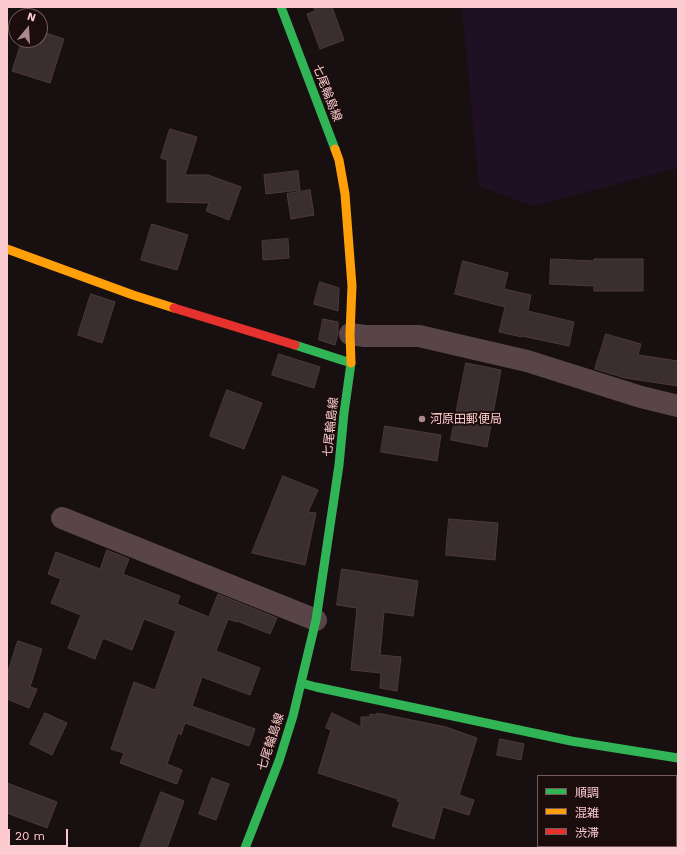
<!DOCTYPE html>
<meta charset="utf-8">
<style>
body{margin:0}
#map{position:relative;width:685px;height:855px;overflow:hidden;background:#181010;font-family:"Work Sans","Noto Sans JP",sans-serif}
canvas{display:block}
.frame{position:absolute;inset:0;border:8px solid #fccbcf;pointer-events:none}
.legend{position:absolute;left:537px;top:775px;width:140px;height:72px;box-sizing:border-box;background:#1c0d0d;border:1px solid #76595b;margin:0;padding:5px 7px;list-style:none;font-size:12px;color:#fccbcf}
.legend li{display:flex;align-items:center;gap:8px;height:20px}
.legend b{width:20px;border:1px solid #76595b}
.north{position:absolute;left:8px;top:8px;width:40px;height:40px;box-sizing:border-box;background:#1c0d0d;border:1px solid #76595b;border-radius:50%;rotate:18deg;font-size:11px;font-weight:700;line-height:16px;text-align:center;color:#fccbcf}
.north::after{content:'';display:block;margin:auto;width:14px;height:18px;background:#ac8a8c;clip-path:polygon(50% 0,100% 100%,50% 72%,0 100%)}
.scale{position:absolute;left:8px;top:829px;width:60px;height:18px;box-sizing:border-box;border:2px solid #fccbcf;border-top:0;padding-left:5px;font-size:12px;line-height:14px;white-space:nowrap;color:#fccbcf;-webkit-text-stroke:3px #1c0d0d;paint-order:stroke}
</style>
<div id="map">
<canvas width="685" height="855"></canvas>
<div class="frame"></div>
<ul class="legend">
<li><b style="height:5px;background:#30b455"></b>順調</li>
<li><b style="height:5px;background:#ff9f0a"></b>混雑</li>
<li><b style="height:5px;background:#e5322d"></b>渋滞</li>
</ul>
<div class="north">N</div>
<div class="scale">20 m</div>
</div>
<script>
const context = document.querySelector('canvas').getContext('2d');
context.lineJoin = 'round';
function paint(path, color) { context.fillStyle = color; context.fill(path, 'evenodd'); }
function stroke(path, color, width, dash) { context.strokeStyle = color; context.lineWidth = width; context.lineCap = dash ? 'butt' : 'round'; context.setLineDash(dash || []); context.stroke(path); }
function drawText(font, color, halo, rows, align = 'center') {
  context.font = font + ' "Work Sans","Noto Sans JP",sans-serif'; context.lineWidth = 4; context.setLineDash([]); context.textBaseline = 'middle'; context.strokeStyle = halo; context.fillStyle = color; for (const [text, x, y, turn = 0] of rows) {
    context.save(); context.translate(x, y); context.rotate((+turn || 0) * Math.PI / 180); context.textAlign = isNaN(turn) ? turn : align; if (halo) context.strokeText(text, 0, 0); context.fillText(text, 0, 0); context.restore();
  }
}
paint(new Path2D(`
 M462,7H678V168L532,206L479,186Z`), '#201023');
const building = new Path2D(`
 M314,7H332L344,40L320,49L307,14L315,11Z
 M40,31L64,39L50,83L12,71L22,40H40Z
 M170,129L197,137L185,175H208L241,187L229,220L206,211L209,203L167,202V160L161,158Z
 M298,171L300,190L266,194L264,175Z
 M310,190L314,215L291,219L287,194Z
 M152,224L188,235L177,270L141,260Z
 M288,239L289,258L263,260L262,241Z
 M551,259L594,261V259H643V291H594V286L550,284Z
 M463,261L508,273L504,289L531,295L528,311L574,322L569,346L522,336V337L499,332L505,307L455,294Z
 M320,282L339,288L338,311L314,304Z
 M91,294L115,302L102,343L78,335Z
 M323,319L338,322V333L335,345L319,340Z
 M606,334L641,344L638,355L678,361V386L625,378L595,369Z
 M279,354L320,367L314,388L272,375Z
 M466,363L501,370L487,447L451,440Z
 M227,390L262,403L244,449L210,436Z
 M385,426L441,435L437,461L381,452Z
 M283,476L318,490L308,512L316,513L305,565L252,553Z
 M449,519L498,523L495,560L446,555Z
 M107,550L129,559L123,574L180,596L177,604L209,617L218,594L277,618L270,634L237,621V622L228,619L216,651L260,668L250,695L202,677L192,706L255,729L249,746L185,723L181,735L178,733L167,764L182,770L177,784L120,763L124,753L111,749L134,682L155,690L176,631L144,619L132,650L103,638L95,659L68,648L81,615L51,603L61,579L48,574L56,552L100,569Z
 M342,569L418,581L413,616L384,612L380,655L401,657L397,691L380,688L381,673L351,670L357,608L337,605Z
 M18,641L42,649L30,687L37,689L29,708L7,699V675Z
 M45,713L67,723L52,755L30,744Z
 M332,713L361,727V717H370V714L376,715L377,713L446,727L477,738L459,795L474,800L469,815L443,807L434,839L392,826L400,802L397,801L398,799L318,773L331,730L326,728Z
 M500,739L524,744L521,760L497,755Z
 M212,778L229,784L216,820L199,814Z
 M7,783L57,802L47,828L7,813Z
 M161,792L184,801L167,848H140Z`);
paint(building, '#3b2e2e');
stroke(building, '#4c3a3a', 1);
stroke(new Path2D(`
 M676,832H678
 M631,848L633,846`), '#594548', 12);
stroke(new Path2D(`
 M350,334L365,336H419L527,361L641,397L678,406
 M62,518L316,620`), '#594548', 22);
stroke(new Path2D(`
 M281,7L335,149
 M295,345L351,363
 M301,683L316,687L571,741L678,758
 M245,848L279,761L293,716L316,620L339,465L344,413L351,363`), '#30b455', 9);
stroke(new Path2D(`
 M335,149L339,160L345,194L352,286L350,334L351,363
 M7,249L133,295L174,308`), '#ff9f0a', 9);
stroke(new Path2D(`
 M174,308L295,345`), '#e5322d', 9);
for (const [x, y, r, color] of [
 [422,419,4,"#ac8a8c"]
]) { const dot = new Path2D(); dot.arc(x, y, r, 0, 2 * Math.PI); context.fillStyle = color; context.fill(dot); stroke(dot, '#1c0d0d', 1.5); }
drawText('12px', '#fccbcf', '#1c0d0d', [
 ["七尾輪島線",327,93,69],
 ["七尾輪島線",331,427,-84],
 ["七尾輪島線",271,742,-72]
]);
drawText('12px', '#fccbcf', '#1c0d0d', [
 ["河原田郵便局",430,419]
], 'left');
</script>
